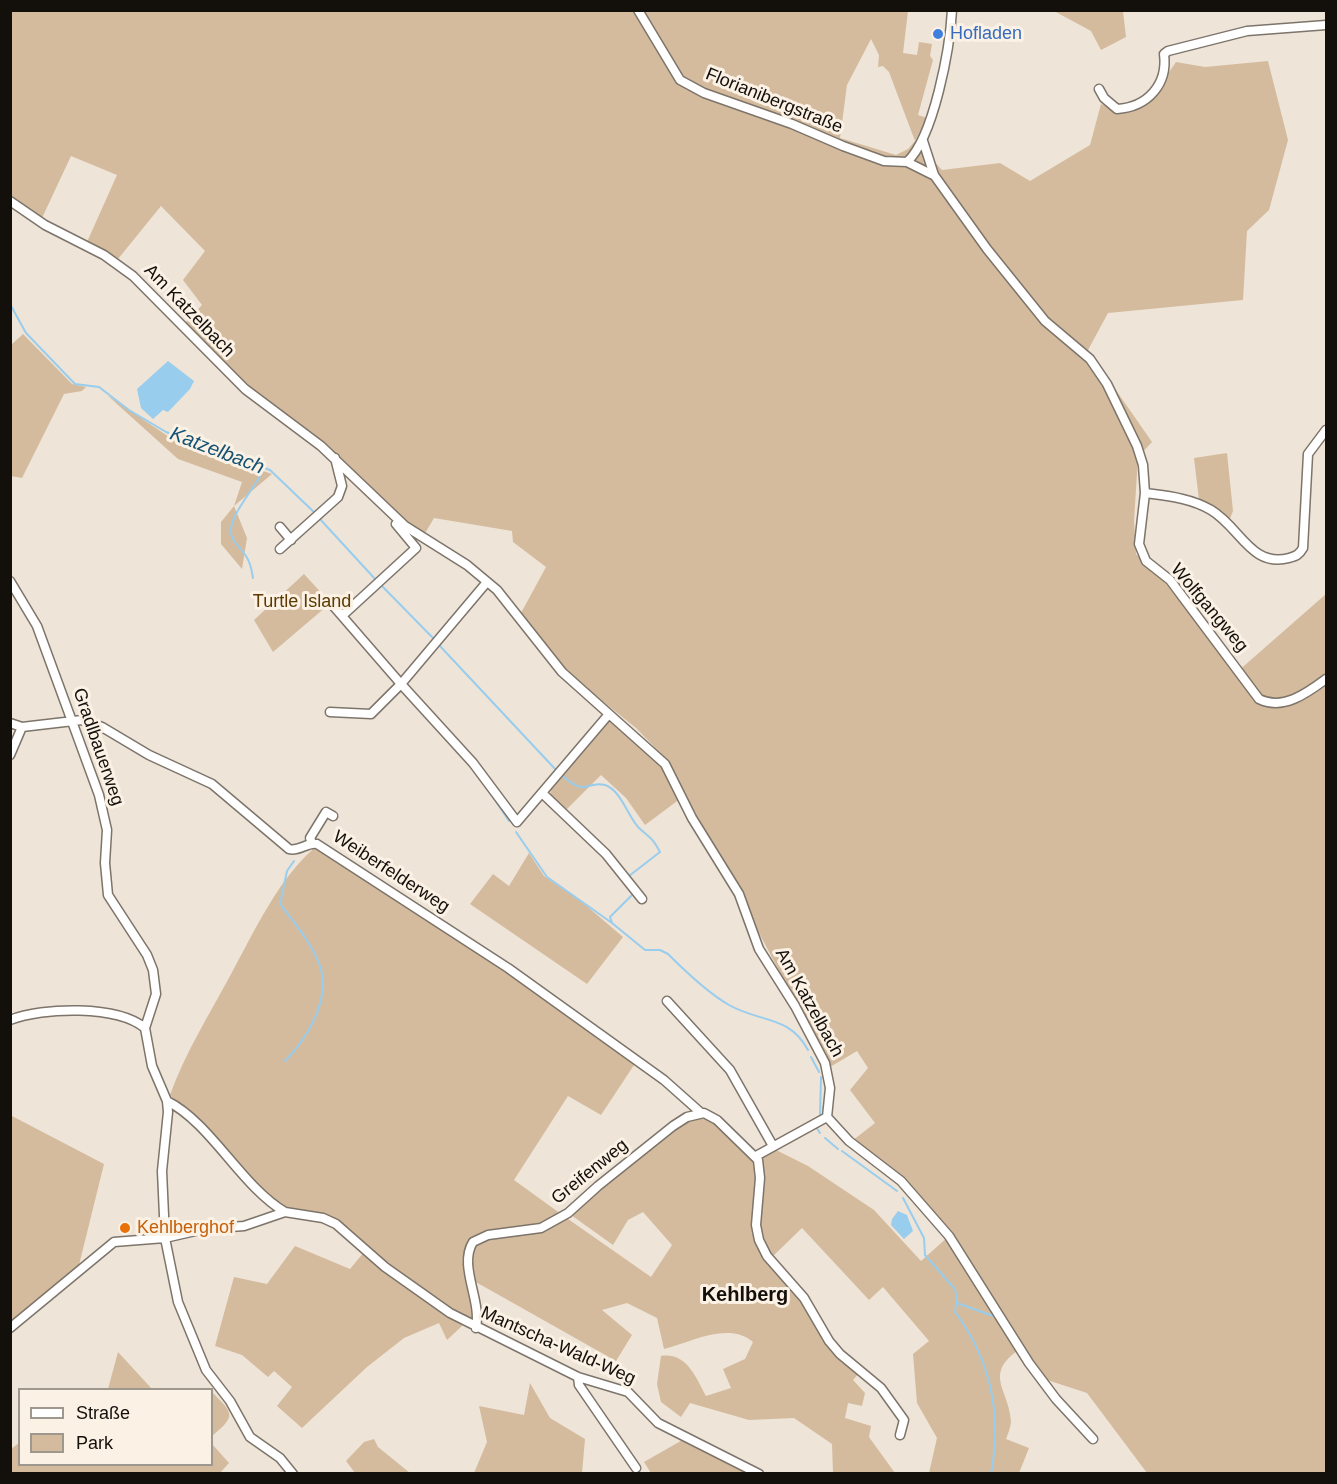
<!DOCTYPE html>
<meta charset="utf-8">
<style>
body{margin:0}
#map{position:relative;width:1337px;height:1484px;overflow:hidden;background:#eee4d8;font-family:Helvetica,sans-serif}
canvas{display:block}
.frame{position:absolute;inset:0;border:12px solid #130f0b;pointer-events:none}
.legend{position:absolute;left:18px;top:1388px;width:195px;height:78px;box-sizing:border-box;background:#fbf1e5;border:2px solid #9e978e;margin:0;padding:8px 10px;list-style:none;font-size:18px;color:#130f0b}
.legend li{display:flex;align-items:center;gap:12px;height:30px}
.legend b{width:30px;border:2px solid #9e978e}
</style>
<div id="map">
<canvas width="1337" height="1484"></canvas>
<div class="frame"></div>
<ul class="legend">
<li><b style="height:8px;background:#fff"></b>Straße</li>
<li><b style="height:16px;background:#d4bb9e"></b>Park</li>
</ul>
</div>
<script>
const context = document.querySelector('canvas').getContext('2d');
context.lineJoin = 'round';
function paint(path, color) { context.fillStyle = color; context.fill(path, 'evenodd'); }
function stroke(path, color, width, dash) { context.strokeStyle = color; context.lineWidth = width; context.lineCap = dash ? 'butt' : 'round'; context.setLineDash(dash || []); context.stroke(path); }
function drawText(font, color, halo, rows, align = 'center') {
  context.font = font + ' Helvetica,sans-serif'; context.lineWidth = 6; context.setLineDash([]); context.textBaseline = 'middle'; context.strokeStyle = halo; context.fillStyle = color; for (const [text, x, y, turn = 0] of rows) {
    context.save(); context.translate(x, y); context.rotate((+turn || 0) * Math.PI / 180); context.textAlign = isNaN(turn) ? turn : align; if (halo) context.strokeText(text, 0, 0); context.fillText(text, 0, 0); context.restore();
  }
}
paint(new Path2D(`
 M11,11H908L903,53L917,55L919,42L932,44L930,56L933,60L918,115L927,118L915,141L942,170L1000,163L1030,181L1090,145L1101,104L1120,113L1147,104L1176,62L1205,67L1268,61L1288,140L1269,210L1247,231L1243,300L1108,313L1088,350L1152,442L1138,457L1134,521L1136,554L1165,583L1237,672L1326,594V1473H1147L1087,1393L1035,1376L1017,1351C984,1375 1009,1390 1011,1421C1011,1426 1008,1434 1006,1439L1029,1448L1019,1473H929L937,1438L917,1403L913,1354L929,1341L883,1287L869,1300L802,1228L771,1258L759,1225L760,1157L774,1149L808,1166L874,1210L921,1261L949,1236L901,1181L852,1141L875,1123L850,1090L868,1068L857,1051L830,1067L668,761L636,728L580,683L545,648L521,613L546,567L513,542L512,531L434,518L424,535L399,517L322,444L240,382L184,324L202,305L183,280L205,251L161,206L118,259L87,242L117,175L71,156L42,218L11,195ZM871,39L879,55L878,67L883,66L889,72L915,141L908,149L896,155L840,138L847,85Z
 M1054,11H1123L1126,37L1101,50L1091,31Z
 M23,334L72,384L86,387L82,391L64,394L22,478L11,476L10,346Z
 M107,395L178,443L272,474L234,506L247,538L242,569L221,544V522L234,506L242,482L178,459Z
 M1227,453L1233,511L1229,521L1199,500L1194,458Z
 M304,574L326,598L327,606L273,652L254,620Z
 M611,719L656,758L684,796L645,825L626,798L601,775L565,811L550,797L551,789Z
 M317,846L386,894L430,919L636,1062L601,1115L568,1096L514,1180L561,1214C554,1217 547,1222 540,1224C518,1231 461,1222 464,1259C466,1276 471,1293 475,1309L473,1317L469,1319L447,1307L389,1267L334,1220L312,1211L287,1208L271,1199L170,1095C185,1053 209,1015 230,976C253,934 280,875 317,846Z
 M529,853L544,876L582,902L623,937L587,984L470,904L493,874L509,886Z
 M10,1115L104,1164L79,1265L11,1324Z
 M707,1116L755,1160L759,1247L770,1266L797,1294L826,1342L860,1372L853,1380L865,1393L862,1406L848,1403L845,1418L871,1426L869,1437L895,1473H833L832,1444L794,1418L749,1420L690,1403L681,1417L661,1402L657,1384L661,1356C687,1352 696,1378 706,1396L731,1388L723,1369L745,1359L753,1342C729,1321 691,1342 664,1349L657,1318L627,1303L602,1310L632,1335L616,1361L474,1281C472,1271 467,1257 473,1248C483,1233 512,1238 528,1234C542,1231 555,1225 568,1219L651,1277L672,1245L643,1212L628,1220L613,1245L571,1215L643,1154L691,1118Z
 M295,1246L350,1269L364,1252L387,1273L463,1325L447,1340L439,1323L404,1338L367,1367L302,1428L277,1406L292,1387L274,1371L268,1377L242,1355L215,1346L234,1277L267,1284Z
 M118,1352L152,1389H108Z
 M530,1383L550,1418L585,1439L582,1473H474L487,1442L479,1406L524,1415Z
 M212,1392C234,1414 236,1416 212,1436Z
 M686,1438L759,1473H651L644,1462Z
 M374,1439L378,1447L410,1473H355L346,1461L364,1442Z
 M19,1443L20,1464H212V1444L229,1463L219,1474L11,1473V1449Z`), '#d4bb9e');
paint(new Path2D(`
 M168,361L194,381L190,389L168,412L163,410L153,419L141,408L137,389Z
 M898,1211L907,1215L913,1231L904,1239L891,1225L892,1219Z`), '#98cded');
stroke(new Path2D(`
 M10,304L26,333L75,384L99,387L129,410L166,432L270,470L316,514
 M319,518L376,580
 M253,578C252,571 250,562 246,556C242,549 235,545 232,537C224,519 258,486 264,468
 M381,585L433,638
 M260,592L265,600
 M439,645L557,771
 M563,776C587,798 586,780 605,785C621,790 628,817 639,828C650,838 652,837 660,852L629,876L631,879
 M489,791L509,821
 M516,832L547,877L612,923
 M632,895L610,917L612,923L645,950H660L668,954C686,972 708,993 729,1005C761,1023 789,1015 808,1050
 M811,1057L819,1072
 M285,1061C307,1039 331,999 320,966C312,944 294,922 280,904L287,871L294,861
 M820,1116L821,1077
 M816,1127L820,1133
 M825,1138L838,1149
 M842,1151L897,1191
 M903,1198L924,1238L925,1255L954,1288L957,1296L955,1312C991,1360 1002,1414 991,1474
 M957,1303L996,1317`), '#98cded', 2);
const minor = new Path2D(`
 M638,10L680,80L704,93L792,124L843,146L884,161L907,162L933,175
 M1099,89L1104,98L1117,109C1148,107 1168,84 1164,54L1168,51L1247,31L1326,25
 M923,141L934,175L987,249L1045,321L1090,359L1107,384L1137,446L1143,465L1145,493L1139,544L1146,561L1170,580L1259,699C1283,711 1307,693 1326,679
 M907,162C934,137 950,48 952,10
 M10,201L45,225L104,255L133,276L245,389L321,446L405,526L467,565L497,590L562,672L665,764L692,818L739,894L759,949L795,1006L825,1063L830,1088L827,1117L849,1141L901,1181L949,1236L1029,1363L1056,1399L1093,1439
 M1145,493C1168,496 1191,498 1211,510C1240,527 1251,568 1289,558C1296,556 1299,555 1303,548L1308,454L1326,430
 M280,527L291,540
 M280,549L338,497L342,486L335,458
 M10,581L37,626L99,795L107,830L105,863L108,895L147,955L153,970L156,994L145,1028
 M487,582L401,684L473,763L517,822L609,714
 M329,601L401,684L371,714L330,712
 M343,615L416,548L396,524
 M10,723L22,727L82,720L102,727L149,755L212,784L289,849C299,852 307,842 317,844L508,968L664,1080L700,1112
 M10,755L22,727
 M542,793L606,854L642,899
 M312,843L310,838L326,812L333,816
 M667,1001L730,1070L773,1146
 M10,1020C43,1007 117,1005 145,1028L152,1066L167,1101L168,1112L162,1171L165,1238L204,1229L244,1226L285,1212L323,1218L336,1224L385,1267L450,1313L578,1377L628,1392L658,1423L759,1474
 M167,1101C211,1123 241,1186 285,1212
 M756,1156L827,1117
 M10,1328L114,1242L165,1238L178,1302L206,1370L230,1401L250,1437L280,1458L293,1474
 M476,1328C482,1300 458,1266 473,1242L488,1235L541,1228L568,1213L598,1186L673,1126L687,1117L704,1113L717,1120L758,1160L760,1178L756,1225L759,1240L767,1256L804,1298L829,1341L840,1354L881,1388L904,1420L900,1435
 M578,1377L579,1385L636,1468`);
stroke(minor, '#7d746a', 11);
stroke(minor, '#fff', 8);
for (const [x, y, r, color] of [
 [938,34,6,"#3f7fe0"],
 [125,1228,6,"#e8710a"]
]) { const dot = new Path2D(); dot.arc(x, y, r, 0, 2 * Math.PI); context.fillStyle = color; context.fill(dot); stroke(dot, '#fbf1e5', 2); }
drawText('18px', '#366cbe', '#fbf1e5', [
 ["Hofladen",950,34]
], 'left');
drawText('18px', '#130f0b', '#fbf1e5', [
 ["Florianibergstraße",774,101,22],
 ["Am Katzelbach",189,311,46],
 ["Wolfgangweg",1209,608,50],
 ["Gradlbauerweg",98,747,71],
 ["Weiberfelderweg",391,872,33],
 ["Am Katzelbach",809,1003,61],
 ["Greifenweg",590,1172,-39],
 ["Mantscha-Wald-Weg",558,1346,24]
]);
drawText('18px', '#5c3a01', '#fbf1e5', [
 ["Turtle Island",302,602]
]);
drawText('18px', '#c56008', '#fbf1e5', [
 ["Kehlberghof",137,1228]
], 'left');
drawText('italic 20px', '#145373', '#fbf1e5', [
 ["Katzelbach",217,451,21]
]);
drawText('bold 20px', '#130f0b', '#fbf1e5', [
 ["Kehlberg",745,1295]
]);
</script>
